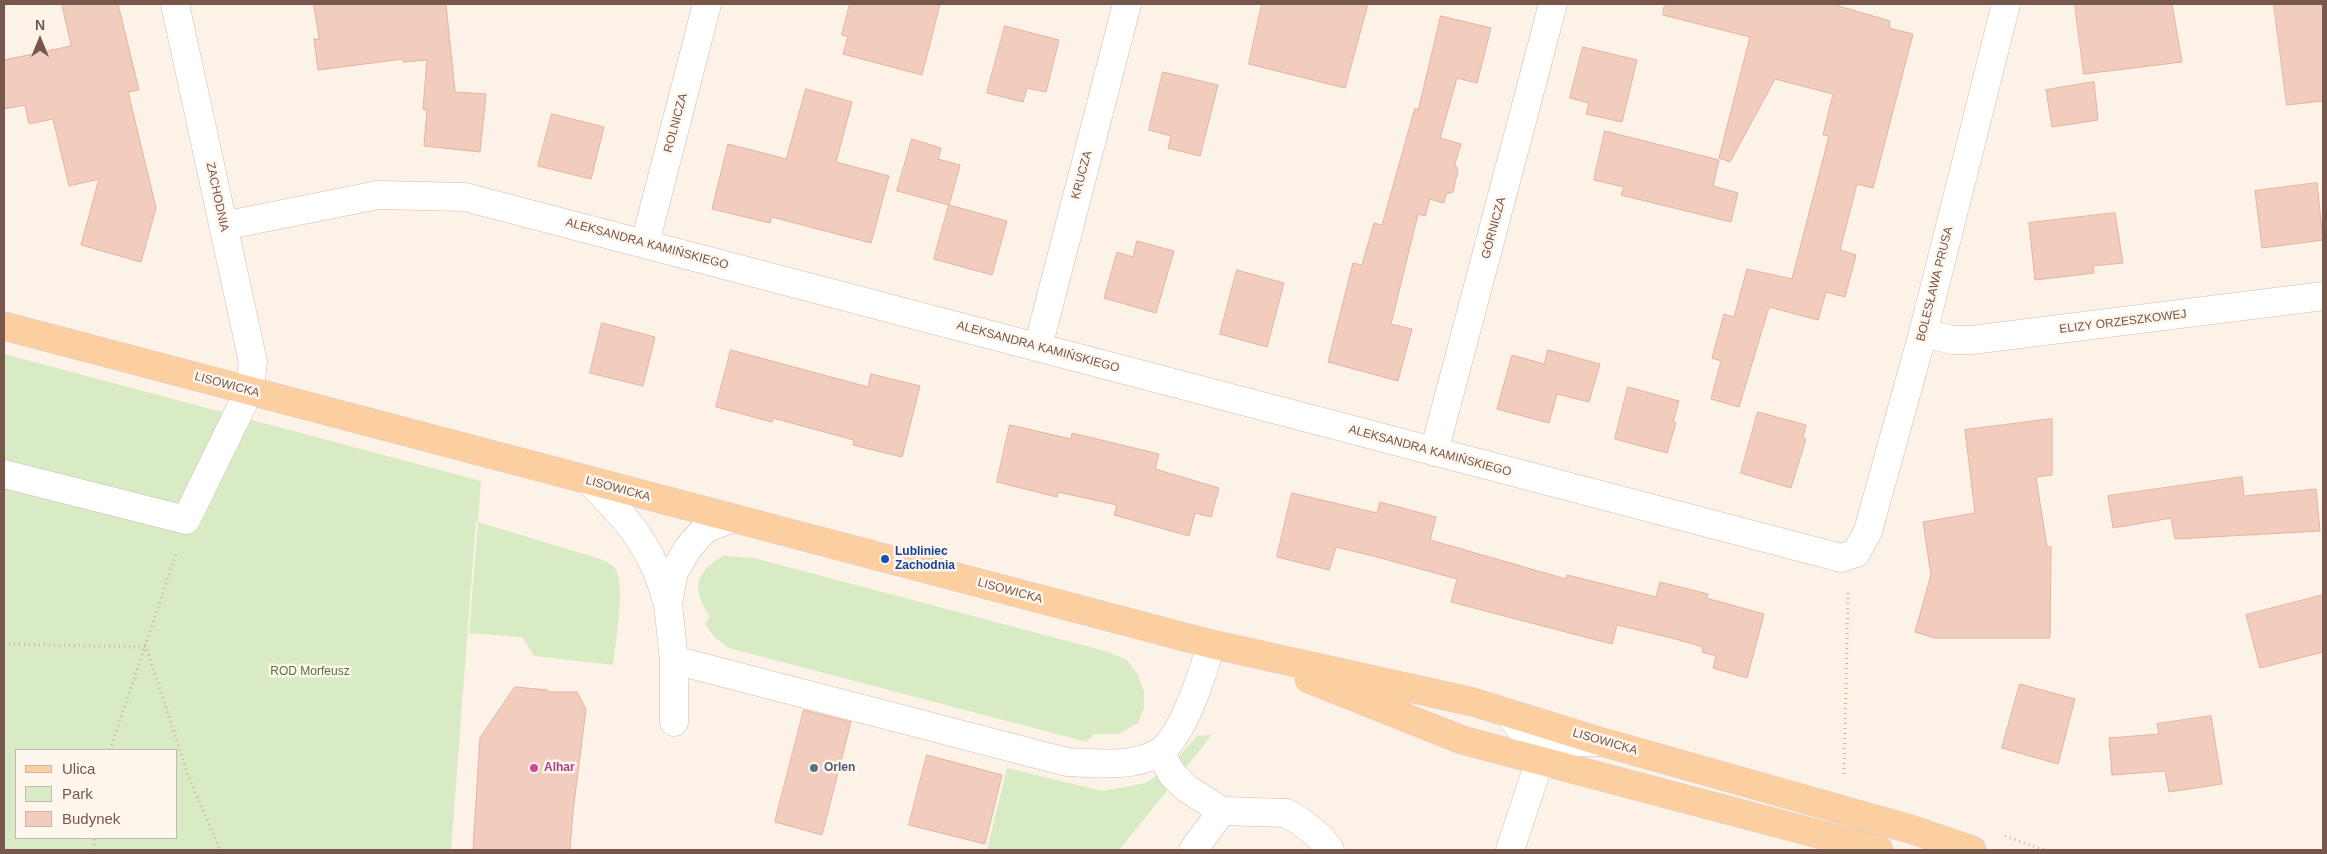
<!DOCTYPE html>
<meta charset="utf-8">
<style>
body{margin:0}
#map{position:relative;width:2327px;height:854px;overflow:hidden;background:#fcf2e7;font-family:Arial,sans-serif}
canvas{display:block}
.frame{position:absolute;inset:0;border:5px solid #77564b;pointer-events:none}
.legend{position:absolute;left:15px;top:749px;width:162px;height:90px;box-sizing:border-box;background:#fff6ed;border:1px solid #c9b6ac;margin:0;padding:6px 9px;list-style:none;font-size:15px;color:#77564b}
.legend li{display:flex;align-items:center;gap:10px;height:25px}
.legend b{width:25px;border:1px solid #c9b6ac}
.north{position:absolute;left:15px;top:15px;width:50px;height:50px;-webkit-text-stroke:4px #fff6ed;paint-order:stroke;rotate:0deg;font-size:14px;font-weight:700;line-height:20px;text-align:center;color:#77564b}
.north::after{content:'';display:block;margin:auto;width:18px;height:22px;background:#77564b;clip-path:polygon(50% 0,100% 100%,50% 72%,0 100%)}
</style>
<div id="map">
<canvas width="2327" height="854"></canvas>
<div class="frame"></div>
<ul class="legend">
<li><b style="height:6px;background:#fbcfa0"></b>Ulica</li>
<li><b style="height:14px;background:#d8ebc5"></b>Park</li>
<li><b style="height:14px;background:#f2cdbe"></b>Budynek</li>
</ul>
<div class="north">N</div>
</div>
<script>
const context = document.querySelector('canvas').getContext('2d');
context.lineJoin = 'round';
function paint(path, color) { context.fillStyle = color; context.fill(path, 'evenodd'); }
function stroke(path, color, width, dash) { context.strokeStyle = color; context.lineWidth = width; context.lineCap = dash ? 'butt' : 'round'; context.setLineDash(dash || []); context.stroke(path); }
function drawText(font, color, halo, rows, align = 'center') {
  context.font = font + ' Arial,sans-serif'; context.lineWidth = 5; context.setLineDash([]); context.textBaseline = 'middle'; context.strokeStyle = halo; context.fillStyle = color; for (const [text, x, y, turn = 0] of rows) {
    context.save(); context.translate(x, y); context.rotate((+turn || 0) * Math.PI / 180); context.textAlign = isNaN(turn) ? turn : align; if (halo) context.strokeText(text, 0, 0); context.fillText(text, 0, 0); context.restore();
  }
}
paint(new Path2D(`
 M4,354L481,481L478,522L597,558C603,560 610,563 614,567C627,581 615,646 613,665L534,656L522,637L469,633L478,522L476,521L451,850H4ZM16,750H176V838H16Z
 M723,556L754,558L1105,651L1127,660L1138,675L1144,692V708L1138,723L1119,734H1094L1087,742L729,648L714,637L705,624L710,616C691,589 695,572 723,556Z
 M1212,735L1119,850H987L1007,768L1102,791L1146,783L1172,764L1197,736Z`), '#d8ebc5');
const building = new Path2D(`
 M62,4H118L139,90L128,92L156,208L141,262L81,245L99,179L69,186L53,119L29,124L25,105L4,109V60L71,46Z
 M314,4H446L455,92L486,94L480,152L424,146L427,110L423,109L427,60L403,62V59L318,70L314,39H319Z
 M850,4H940L922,75L843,54L848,37L842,35Z
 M1262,4H1368L1345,88L1249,64Z
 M1665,4H1832L1890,21L1889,28L1913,34L1873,188L1857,184L1840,250L1856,255L1845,297L1826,292L1818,320L1769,307L1739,407L1711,399L1721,361L1712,358L1724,314L1734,317L1747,269L1792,279L1829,136L1823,135L1833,94L1775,79L1730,162L1719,158L1750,37L1663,15Z
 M2075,4H2172L2182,62L2084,74Z
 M2274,4H2323V101L2287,105Z
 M1441,16L1491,28L1477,83L1457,78L1440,138L1461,144L1455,164L1458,170L1453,192L1446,194L1444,203L1430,199L1425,216L1418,214L1391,324L1412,329L1398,381L1328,362L1353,263L1362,265L1374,223L1382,225L1415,108L1418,110Z
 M1005,26L1059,40L1046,92L1027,88L1023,102L987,93Z
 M1583,47L1637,60L1622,122L1586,114L1589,103L1570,98Z
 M1163,72L1218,85L1200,156L1168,148L1171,136L1149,130Z
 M2094,82L2098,120L2052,127L2046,90Z
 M806,89L852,102L836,162L889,176L871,243L772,217L770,223L712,209L728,144L786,159Z
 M552,114L604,127L591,179L538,166Z
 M1605,131L1719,160L1713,186L1738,193L1731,222L1621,195L1624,187L1594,180Z
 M912,139L941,148L938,159L960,165L949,205L897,191Z
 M2317,183L2323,240L2262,248L2255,191Z
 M949,205L1007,221L992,275L934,259Z
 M2115,213L2123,263L2093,266L2094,273L2035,280L2029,223Z
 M1137,241L1174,251L1156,313L1104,298L1117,252L1133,257Z
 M1237,270L1284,283L1267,347L1220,334Z
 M602,323L655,337L643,386L590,373Z
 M731,350L868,387L871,374L920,386L902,457L853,445L854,440L773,418L772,422L716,407Z
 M1548,350L1600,364L1589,402L1557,394L1549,423L1497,409L1512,355L1544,364Z
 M1628,387L1679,401L1673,422L1676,423L1667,453L1615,439Z
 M1758,412L1806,425L1803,437L1806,439L1791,488L1741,473Z
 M2052,419V475L2036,477L2047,547H2051L2050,638H1935L1915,632L1931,575L1923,522L1975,513L1965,430Z
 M1010,425L1071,439L1072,433L1159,454L1155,469L1219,488L1211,517L1195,513L1189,536L1114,515L1117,505L1058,492L1057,497L997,482Z
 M2242,477L2244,496L2316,489L2320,531L2175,539L2171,518L2113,528L2108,496Z
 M1292,493L1377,513L1380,502L1436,517L1430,540L1566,579L1567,575L1656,597L1660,582L1708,594L1706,598L1764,614L1747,678L1713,668L1716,656L1702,652L1703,647L1672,638L1617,625L1612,644L1451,602L1457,579L1377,557L1336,547L1329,570L1277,557Z
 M2323,595V652L2260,668L2246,615Z
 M2020,684L2075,699L2058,764L2002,748Z
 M515,687L548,690L549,692H577L586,709L573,811L570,850H473L480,738Z
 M804,710L851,722L822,835L775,822Z
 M2211,716L2222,784L2169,792L2165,771L2112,775L2109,738L2159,734L2157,724Z
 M927,755L1002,775L985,844L909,825Z`);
paint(building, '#f2cdbe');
stroke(building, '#e5b29f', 1);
const minor = new Path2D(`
 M223,226L378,195L465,197L1841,558L1856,553L1868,531L1923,333L2006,4
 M645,243L707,4
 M1923,333L1953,340H1972L2323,296
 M1038,347L1127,4
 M1434,452L1553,4
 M4,474L186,520L249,391L253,362L175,4
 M589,481C614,506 640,532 654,565C660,576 663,589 667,602
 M674,660L1067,762C1096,763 1131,768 1158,753C1182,740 1204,670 1211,644
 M1508,713L1532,743L1540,760
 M674,722V660L668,604L674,572L688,548L705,529L730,519
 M1160,752L1172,774L1186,788L1222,811L1286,813L1300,821L1321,838L1330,850
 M1193,850L1222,811
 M1510,850L1540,760L1554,748L1566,742H1600`);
const major = new Path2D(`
 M4,326L1211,644L1473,702L1602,742L1910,829L1972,850
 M1309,679L1462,740L1879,850`);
stroke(minor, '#d1bbaf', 29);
stroke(major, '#d9d0cd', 29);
stroke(new Path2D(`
 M4,644L146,647L188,775L220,850
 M110,750L176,554
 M1844,774L1848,593
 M2005,836L2044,850
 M93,850L95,838`), '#d7b0a1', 3, [1, 4]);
stroke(minor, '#fff', 28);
stroke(major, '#fbcfa0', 28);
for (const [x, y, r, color] of [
 [885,559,5,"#1a4fb4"],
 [534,768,5,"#d1479c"],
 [814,768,5,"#5c6f8a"]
]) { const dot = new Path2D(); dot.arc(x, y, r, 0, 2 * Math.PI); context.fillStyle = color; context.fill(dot); stroke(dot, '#fff6ed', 2); }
drawText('12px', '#77564b', '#fff6ed', [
 ["ROLNICZA",676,123,-75],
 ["KRUCZA",1082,175,-75],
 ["ZACHODNIA",217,197,78],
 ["GÓRNICZA",1494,228,-75],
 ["ALEKSANDRA KAMIŃSKIEGO",647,244,15],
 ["BOLESŁAWA PRUSA",1935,284,-76],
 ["ELIZY ORZESZKOWEJ",2123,322,-7],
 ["ALEKSANDRA KAMIŃSKIEGO",1038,347,15],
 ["LISOWICKA",227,385,15],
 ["ALEKSANDRA KAMIŃSKIEGO",1430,451,15],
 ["LISOWICKA",618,489,15],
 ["LISOWICKA",1010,591,15],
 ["LISOWICKA",1605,742,16]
]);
drawText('bold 12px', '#164399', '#fff6ed', [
 ["Lubliniec",895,552],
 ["Zachodnia",895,566]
], 'left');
drawText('12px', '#567640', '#fff6ed', [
 ["ROD Morfeusz",310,672]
]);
drawText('bold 12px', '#b23c85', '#fff6ed', [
 ["Alhar",544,768]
], 'left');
drawText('bold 12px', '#4e5e75', '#fff6ed', [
 ["Orlen",824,768]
], 'left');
</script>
